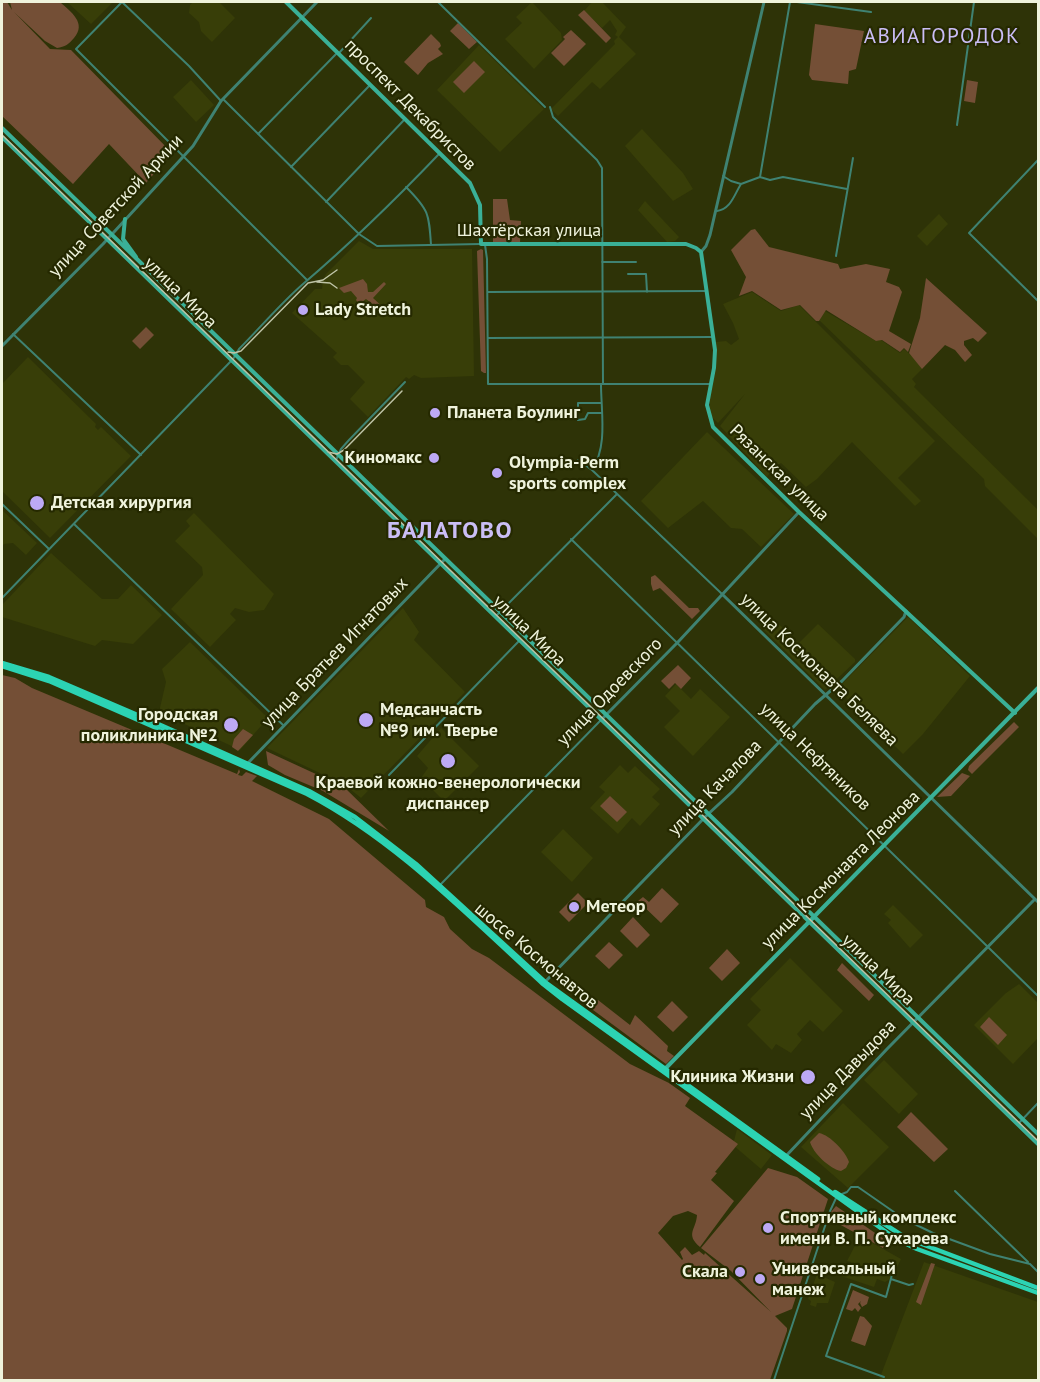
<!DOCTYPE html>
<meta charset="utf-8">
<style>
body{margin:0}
#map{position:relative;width:1040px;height:1382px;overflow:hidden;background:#2e3307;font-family:"PT Sans",sans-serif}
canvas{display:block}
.frame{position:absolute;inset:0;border:3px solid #eff3dc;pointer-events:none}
</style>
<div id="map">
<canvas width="1040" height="1382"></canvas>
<div class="frame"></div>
</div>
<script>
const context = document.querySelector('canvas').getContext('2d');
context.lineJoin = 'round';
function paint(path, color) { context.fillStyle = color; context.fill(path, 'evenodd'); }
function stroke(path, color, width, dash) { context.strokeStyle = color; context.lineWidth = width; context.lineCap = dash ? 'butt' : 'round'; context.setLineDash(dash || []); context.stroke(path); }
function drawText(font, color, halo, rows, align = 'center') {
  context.font = font + ' "PT Sans",sans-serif'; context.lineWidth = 4.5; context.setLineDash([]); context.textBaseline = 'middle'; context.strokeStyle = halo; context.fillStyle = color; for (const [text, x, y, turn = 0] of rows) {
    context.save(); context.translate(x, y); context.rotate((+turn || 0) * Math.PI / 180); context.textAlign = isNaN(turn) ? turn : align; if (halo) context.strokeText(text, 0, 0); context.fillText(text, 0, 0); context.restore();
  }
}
paint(new Path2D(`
 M67,2H113L91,24Z
 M193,2H219L235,18L212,42L201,31L199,22L189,13L190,5Z
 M532,2L561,33L562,40L534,69L505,39L522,23L516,17Z
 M592,2H602L626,27L619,37L636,54L600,89L592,82L558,116L551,109L615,44L614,41L618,37L615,35L617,31L610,20L602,28L584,11Z
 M479,45L544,109L500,152L437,90Z
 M191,80L214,105L196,122L173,97Z
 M642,129L683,173L693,189L673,201L625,146Z
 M645,201L679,237L675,241L667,242L638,210Z
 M939,214L948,224L927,246L917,236Z
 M359,241L373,249H472L474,376L421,378L414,375L409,379L406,377L368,417L350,399L365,382L348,365H341L333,357L337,353L292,313L315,289H322L323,280L326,274Z
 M752,292L781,311L799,305L935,441L898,478L921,501L915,506L852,442L817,479L806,487L781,463L774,468L767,477L720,426L745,394L718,423L710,415V397L716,368V342L726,341L731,345L739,339L733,323L723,304Z
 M825,311L876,341L881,340L900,353L904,349L916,360L922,369L912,379L916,384L914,387L1038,510V539L985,486L984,479L819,320Z
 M28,357L96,424L95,427L98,430L101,427L131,456L50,538L2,491V384Z
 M707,432L794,514L761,547L742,529L731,528L703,501L668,528L641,501Z
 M2,510L37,543L26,555L13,543L4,544L2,546Z
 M194,513L274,594L264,610L249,612L235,608L230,614L236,620L210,647L171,609L203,575L202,567L175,541L190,526L186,521Z
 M51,553L102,599H118L131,585L162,615L133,644L102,640L95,646L2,617V605Z
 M403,608L419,632L414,640L465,692L361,798L345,785L267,748Z
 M770,616L799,643L818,624L855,659V662L825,690L761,627Z
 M908,617L970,676L923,734L903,754L837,689Z
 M190,642L268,718L240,750L159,712L166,682L162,669Z
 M676,684L691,699L700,689L730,717L693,756L664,727L680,711L665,696Z
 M441,728L479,766L444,801L421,778L428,768L417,756Z
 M620,765L628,773L635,766L660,789L652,797L660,804L640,826L632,818L618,834L590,808L605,792L599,787Z
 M563,829L593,858L572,882L541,852Z
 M893,905L923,935L910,948L888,923L891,920L884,914Z
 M790,958L843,1011L823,1032L810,1020L797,1034L802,1040L791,1053L776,1044L772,1050L747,1025L761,1010L750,999Z
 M1019,984L1038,1003V1038L1013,1064L974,1025L1006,993Z
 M884,1060L918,1094L899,1114L864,1080Z
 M843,1103L889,1147L848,1188L801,1147Z
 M737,1129L772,1155L761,1169L733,1145Z
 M860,1236L901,1259L892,1278L885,1282L877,1279L874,1287L841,1276L844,1266L850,1267L851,1262L847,1261Z
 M924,1262L1038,1302V1380H879Z
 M817,1274L835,1282L828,1303H817L816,1307L810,1305L811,1301L808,1299Z`), '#383e08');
paint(new Path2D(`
 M2,2H7L12,10L10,2H60C71,12 87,23 74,38C69,44 65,47 57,48L45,41L14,12L50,49L71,50L172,153L146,183L109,144L73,184L2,116Z
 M584,10L611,38L606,43L578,15Z
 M458,23L477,42L469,49L450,31Z
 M815,24L864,31L856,69L849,71L848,84L812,80L809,75Z
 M571,30L586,44L564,66L551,53L565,39L563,37Z
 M431,34L440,43L441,46L438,49L443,54L428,63L418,75L404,62Z
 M474,61L485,72L464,93L453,82Z
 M967,80L978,82L975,103L964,101Z
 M493,199H507L510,220L521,221L520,243L493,242Z
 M755,229L769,247L838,264L840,269L866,264L890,269L886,282L899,287L902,292L889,331L911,344L908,352L904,348L900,352L882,340L876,341L826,310L819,321H816L800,305L781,310L752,291L739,296L746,277L731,250L751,230Z
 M481,249L483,250L486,373H484L481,371L477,251Z
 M926,278L987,333L978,342L973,338L964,341V345L972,355L965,362L955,350L945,345L922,369L909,353L920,318Z
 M363,279L367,284L368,292H373L384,282L386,284L373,298L386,310L383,312L366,299L359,304L356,300L357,298L351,291L344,293L339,288Z
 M146,327L154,335L140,349L132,341Z
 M655,575L689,608H698L700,611L692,619L660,588L653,591L651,584V577Z
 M678,665L691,678L681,689L675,683L669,689L661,681Z
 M2,675L15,678L32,688L237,774L239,769L240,772L238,775L242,776L246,772L257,776L252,781L329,819L425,900L426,907L444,917L450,929L472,949L489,958L630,1064L669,1083L690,1098L685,1106L738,1144L715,1172L717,1173L711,1180L734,1201L700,1247C685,1234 696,1230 697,1215L688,1211L673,1216L658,1233L682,1260L683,1259L680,1252L685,1247L692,1255L699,1251L704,1255L705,1253L771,1312L731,1271L701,1248L768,1168L797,1177L828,1199L792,1309L775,1316L787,1328V1331L770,1380H2Z
 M1014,722L1019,727L972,774L968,770L969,766Z
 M243,729L253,735L238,751L232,747L234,739Z
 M266,751L344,787L389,831L323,791L285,775L268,765Z
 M962,773L970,776L951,796L937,797Z
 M610,796L627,812L617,822L600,806Z
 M662,888L679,904L661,923L638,901L643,897L649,902Z
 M578,893L588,903L569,922L559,912Z
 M633,917L650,935L637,948L620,931Z
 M609,942L623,955L609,969L595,956Z
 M727,949L740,963L722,981L709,968Z
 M842,963L874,995L869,1001L837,970Z
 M598,1000L630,1025L635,1015L668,1046L667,1051L674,1056L666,1064L589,1007Z
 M672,1001L688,1017L673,1032L657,1017Z
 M989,1017L1007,1035L998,1045L980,1027Z
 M911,1112L948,1149L934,1162L897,1127Z
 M819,1133C830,1135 846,1152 849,1162L846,1168L841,1171C830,1169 813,1153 810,1142Z
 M836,1206L891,1244L890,1246L886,1243L883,1248L837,1223L839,1219L831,1212Z
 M931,1263L935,1264L921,1305L916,1302Z
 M853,1290L869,1297L867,1304L862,1307L860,1303L861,1301L858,1304L861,1308L858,1312L855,1308L852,1311L846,1309Z
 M860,1316L864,1317L872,1326L865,1346L851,1341Z`), '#744f36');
stroke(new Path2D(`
 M122,2L76,49L307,280
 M122,2L189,66L221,101
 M438,2L545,107
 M797,2L871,12
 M339,53L371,18
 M223,99L359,234L377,246L481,244
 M550,107L553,117L597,160L602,168L603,384
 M957,125L974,2
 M258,134L338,52
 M1038,160L969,233L1038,301
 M291,167L370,85
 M723,176L731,181L741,184L760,177L770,180L783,177L847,189
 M760,177L790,2
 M406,187C429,210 429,214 431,245
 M326,202L405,119
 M717,211C731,209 734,195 741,184
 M485,245L487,259L488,384H710
 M836,256L853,158
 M602,262H636
 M628,274H646L647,292
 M488,292L707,291
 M13,334L141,455
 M488,338L713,337
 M601,413H588L585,419L578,420V403H601
 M336,460L341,449L349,440L405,382
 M578,460L592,470L722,594
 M592,470C608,446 601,412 601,384
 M2,504L49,549
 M74,524L283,725
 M571,539L1038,996
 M2,598L233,359L239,349C260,328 280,304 303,284C351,243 396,199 439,154
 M495,617L617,494
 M389,775L519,641
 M441,884L600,721
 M1018,1124L1038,1103
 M955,1191L1028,1262
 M842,1194L847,1192L851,1187H858L904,1219L933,1233L990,1254L1030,1264L1038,1272
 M891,1279L909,1285L913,1284
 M884,1377L826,1356L851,1284L886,1297L893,1271
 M774,1380L830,1211L837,1196`), '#3f8272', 2);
stroke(new Path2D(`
 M701,252L706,246L710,235L764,2
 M2,346L103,244L193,146L221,101L317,2
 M722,594L1038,902
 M601,720L678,642L799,512
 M247,764L445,559
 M544,983L705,817L732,792L815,704L842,681L904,617L906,611
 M785,1157L887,1049L1035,899`), '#3f8272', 3);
stroke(new Path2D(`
 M286,2L470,183L480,205L481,244H686L696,248L701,252L715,350L714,368L707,405L713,427L799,512L1015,713
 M2,128L1038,1134
 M2,137L1038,1144
 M125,219L123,239L136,257
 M663,1071L1038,688`), '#3ab097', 4);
stroke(new Path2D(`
 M2,663L49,677L147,719L309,791L355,817L416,864L545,982L818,1179
 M2,666L49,681L307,794C397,841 468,916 543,984L562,999L896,1239L917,1249L1038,1293
 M835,1192L906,1238L1038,1288`), '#2cd3b3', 4.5);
stroke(new Path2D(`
 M2,135L1038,1141
 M317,282L330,283L337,288
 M228,352L234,353L241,351L308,283L323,280L337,270
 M328,452L337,454L344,450L402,391`), '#bec3a6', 1.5);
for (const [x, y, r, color] of [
 [303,310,6,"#bda9f5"],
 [435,413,6,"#bda9f5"],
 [434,458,6,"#bda9f5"],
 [497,473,6,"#bda9f5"],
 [37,503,8,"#bda9f5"],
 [366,720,8,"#bda9f5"],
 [231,725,8,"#bda9f5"],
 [448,761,8,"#bda9f5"],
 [574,907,6,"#bda9f5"],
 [808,1077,8,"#bda9f5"],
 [768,1228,6,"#bda9f5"],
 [740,1272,6,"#bda9f5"],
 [760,1279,6,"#bda9f5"]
]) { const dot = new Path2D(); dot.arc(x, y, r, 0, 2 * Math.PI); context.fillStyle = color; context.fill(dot); stroke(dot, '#252900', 2); }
drawText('18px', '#eff3dc', '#252900', [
 ["проспект Декабристов",410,105,45],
 ["улица Советской Армии",116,206,-47],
 ["Шахтёрская улица",529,231],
 ["улица Мира",180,293,44],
 ["Рязанская улица",779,473,44],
 ["улица Мира",529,631,44],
 ["улица Братьев Игнатовых",335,653,-46],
 ["улица Космонавта Беляева",819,670,44],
 ["улица Одоевского",610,692,-46],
 ["улица Нефтяников",815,757,44],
 ["улица Качалова",715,788,-46],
 ["улица Космонавта Леонова",841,870,-45],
 ["шоссе Космонавтов",536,956,40],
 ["улица Мира",878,970,44],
 ["улица Давыдова",848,1070,-46]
]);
drawText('bold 18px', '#eff3dc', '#252900', [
 ["Lady Stretch",315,310],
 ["Планета Боулинг",447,413],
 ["Киномакс",422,458,"right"],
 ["Olympia-Perm",509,463],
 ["sports complex",509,484],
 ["Детская хирургия",51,503],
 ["Медсанчасть",380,710],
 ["№9 им. Тверье",380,731],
 ["Городская",218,715,"right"],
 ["поликлиника №2",218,736,"right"],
 ["Краевой кожно-венерологически",448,783,"center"],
 ["диспансер",448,804,"center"],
 ["Метеор",586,907],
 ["Клиника Жизни",794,1077,"right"],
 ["Спортивный комплекс",780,1218],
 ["имени В. П. Сухарева",780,1239],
 ["Универсальный",772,1269],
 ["манеж",772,1290],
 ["Скала",728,1272,"right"]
], 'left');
context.letterSpacing = '1.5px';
drawText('21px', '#cabdf5', '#252900', [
 ["АВИАГОРОДОК",942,37]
]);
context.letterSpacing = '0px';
context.letterSpacing = '1.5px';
drawText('bold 24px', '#cabdf5', '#252900', [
 ["БАЛАТОВО",450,531]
]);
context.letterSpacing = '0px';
</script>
